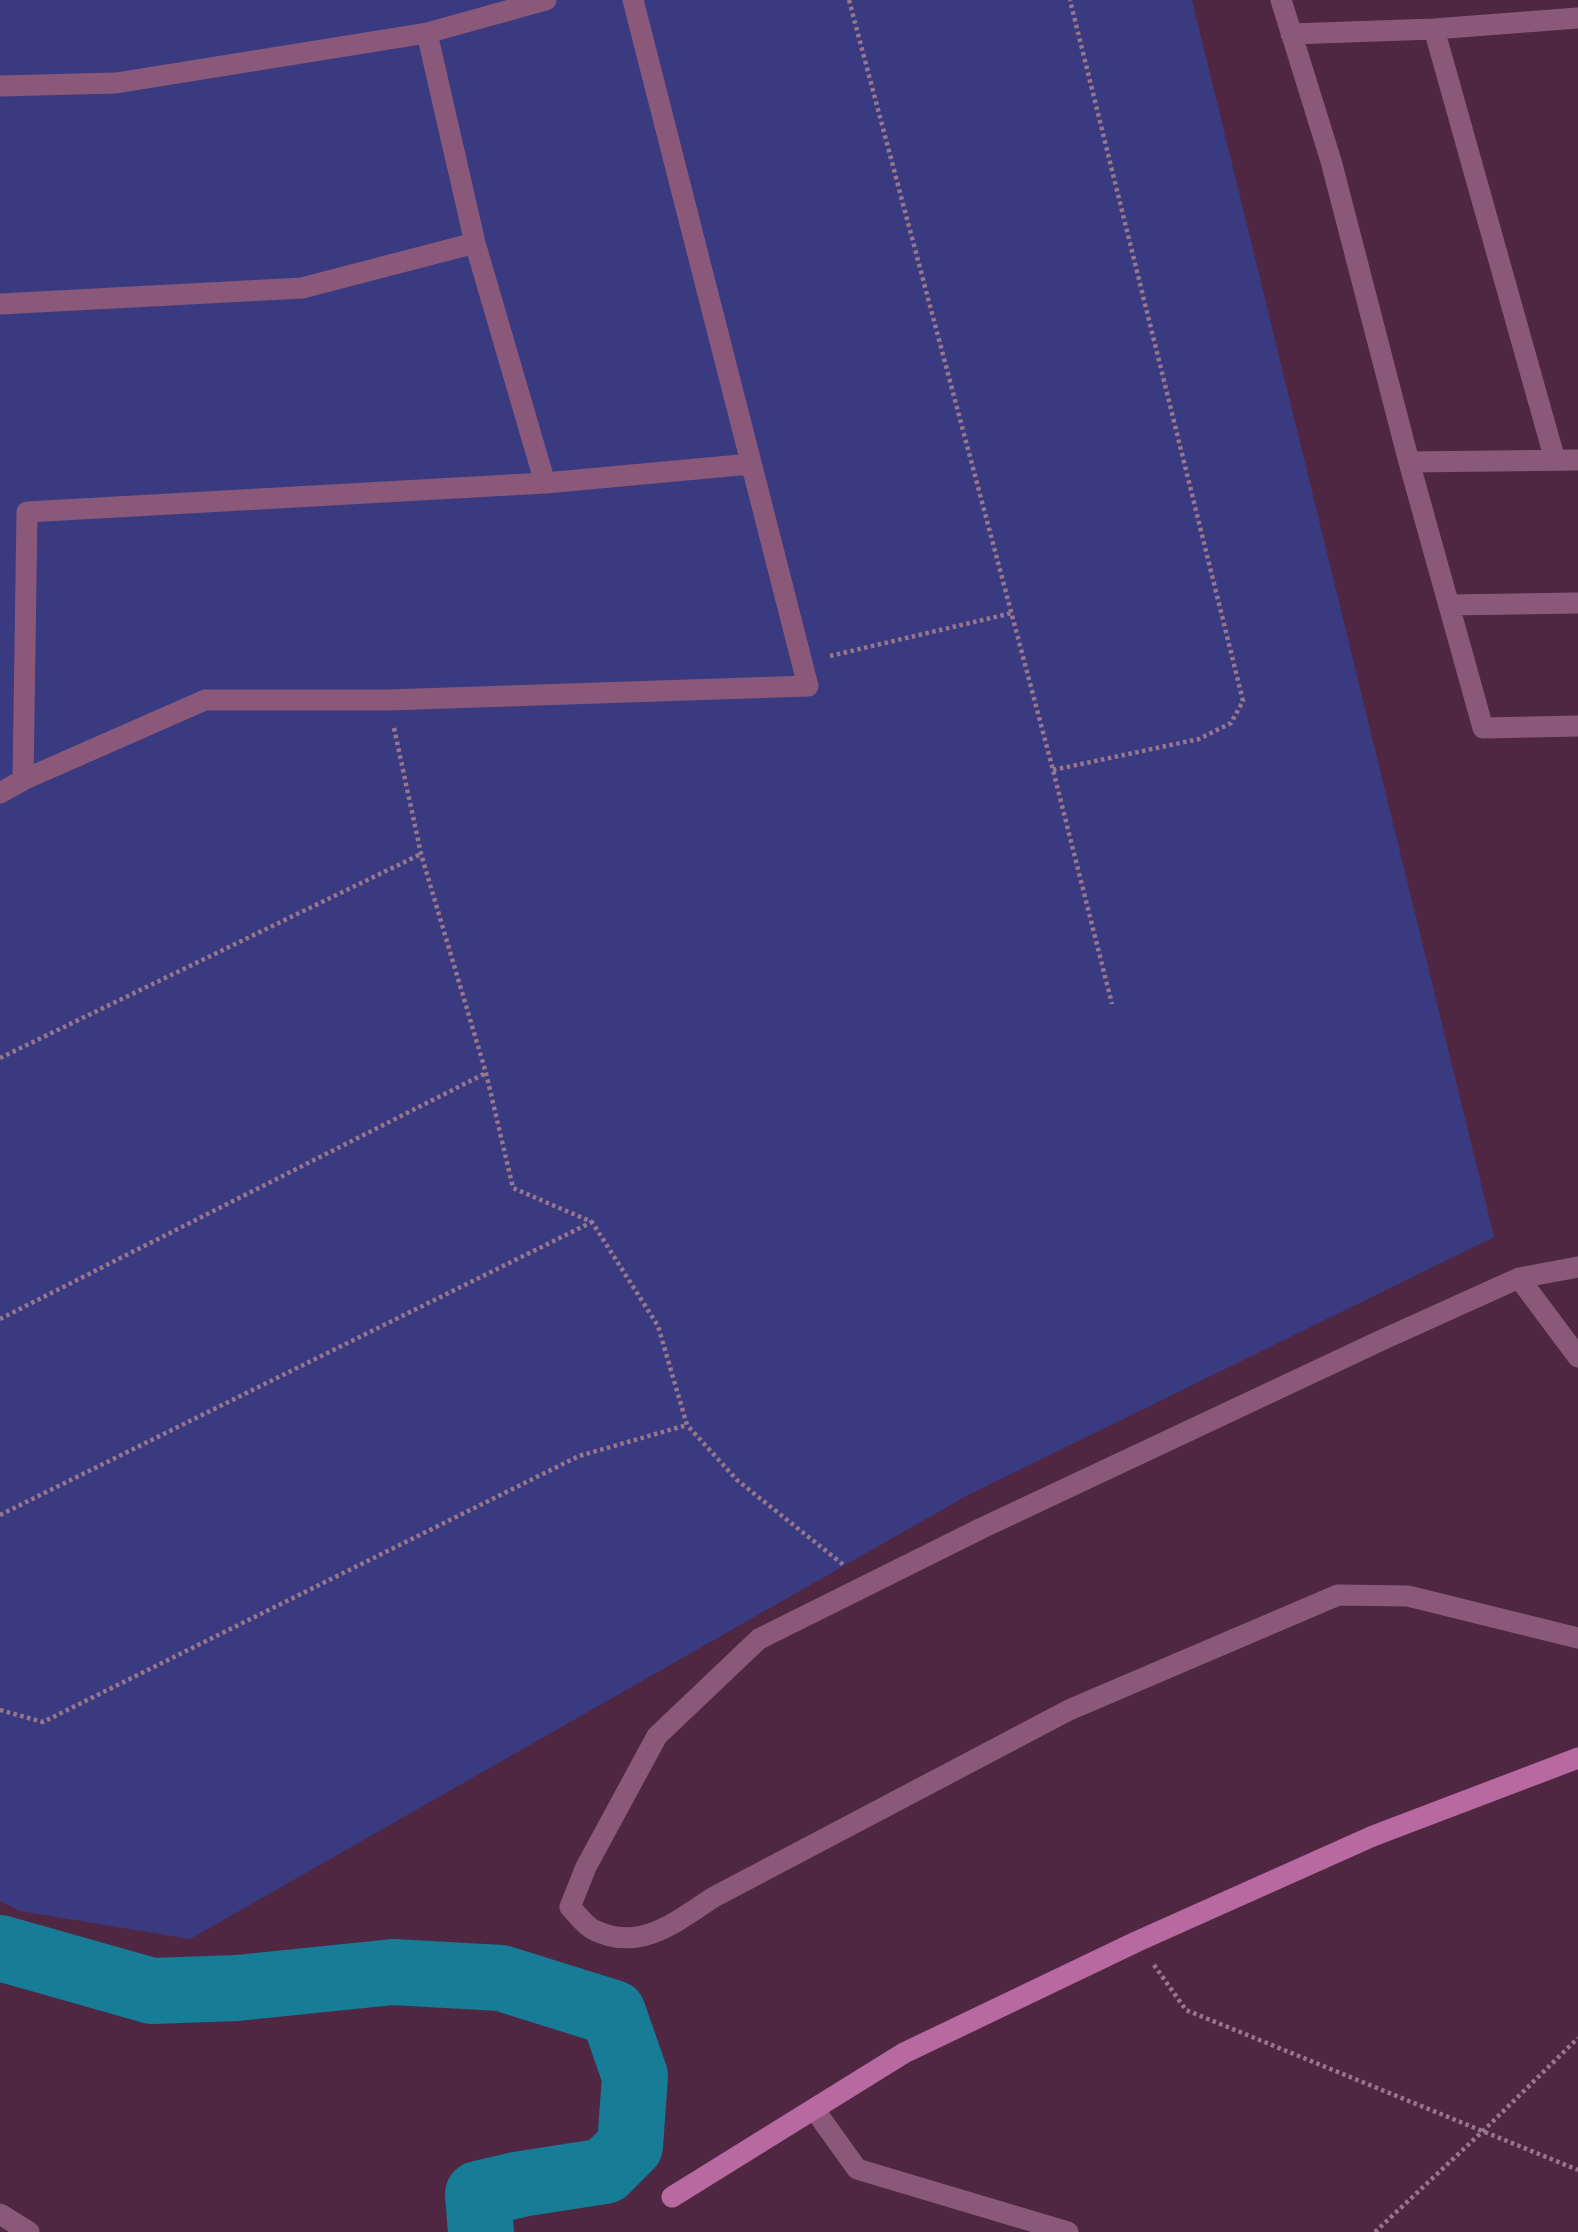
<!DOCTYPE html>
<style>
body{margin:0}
canvas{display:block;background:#4f2743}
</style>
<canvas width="1578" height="2232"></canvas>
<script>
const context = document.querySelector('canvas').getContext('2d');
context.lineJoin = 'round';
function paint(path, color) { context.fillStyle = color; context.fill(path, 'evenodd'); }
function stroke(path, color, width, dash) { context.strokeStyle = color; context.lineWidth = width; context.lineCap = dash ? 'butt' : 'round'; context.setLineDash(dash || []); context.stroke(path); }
paint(new Path2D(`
 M0,0H1192L1494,1237L966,1496L190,1939L20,1911L0,1901Z`), '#3a3a80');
stroke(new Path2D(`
 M0,1948L152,1991L237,1988L393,1972L501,1978L613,2013L635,2076L630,2146L605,2171L521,2184L478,2194L481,2232`), '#177c95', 66);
stroke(new Path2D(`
 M849,0L1053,770L1112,1004
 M830,656L1012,613
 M394,728L421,854L486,1073L513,1188L592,1222L658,1326L687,1425L737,1480L845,1566
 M1053,770L1199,739L1231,723L1243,701L1070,0
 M0,1058L421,854
 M0,1319L486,1073
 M0,1515L592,1222
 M0,1710L43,1722L579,1456L687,1425
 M1154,1965L1186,2010L1578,2170
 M1375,2232L1483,2131L1578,2038`), '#98778d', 4.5, [3.5, 3.5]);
stroke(new Path2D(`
 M1281,0L1331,161L1409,462L1483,728L1578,726
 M1434,29L1555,460
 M427,33L475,243L545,483
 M1291,34L1434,29L1578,18
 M0,86L116,83L427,33L546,0
 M0,304L302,288L475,243
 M1409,462L1578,460
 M1449,605L1578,603
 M23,780L27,512L545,483L751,464
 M0,793L23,780L205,700H388L808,686L633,0
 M1578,1267L1519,1278L1384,1339L982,1528L759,1639L657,1736L586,1867L570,1907C577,1914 585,1926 594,1930C640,1953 677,1921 714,1897L1069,1710L1338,1595L1408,1596L1578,1638
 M1519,1278L1578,1357
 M814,2109L857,2169L1068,2232
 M0,2214L29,2232`), '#8a597a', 21);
stroke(new Path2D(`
 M672,2197L904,2053L1138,1941L1373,1836L1578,1758`), '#b86aa0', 21);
</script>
